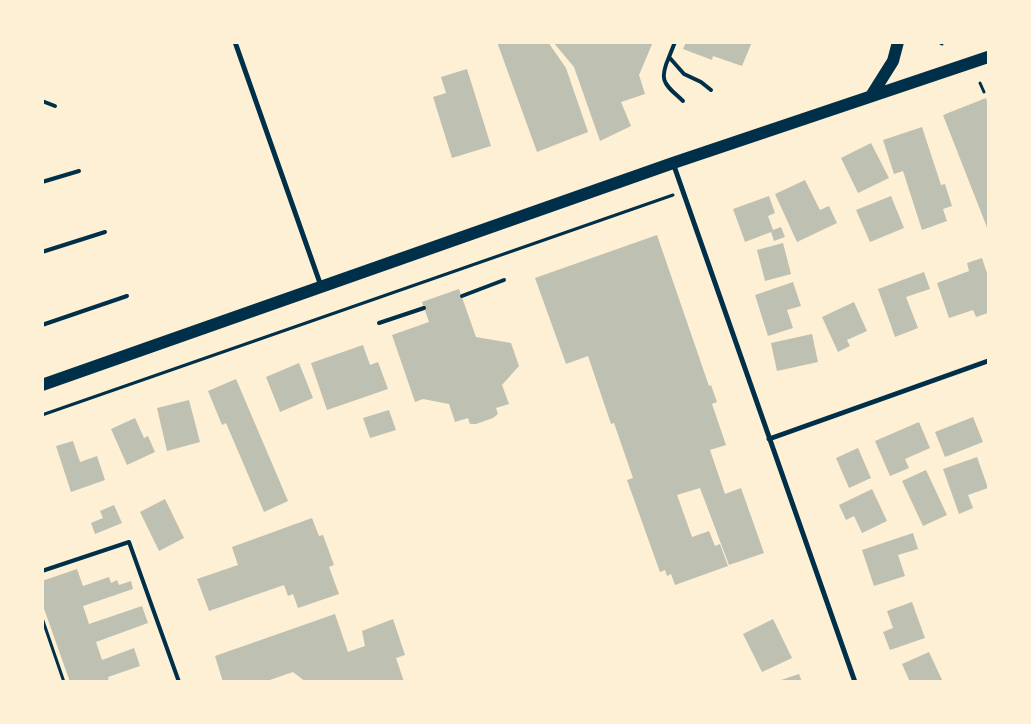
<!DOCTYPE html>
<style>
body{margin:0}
#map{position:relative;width:1031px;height:724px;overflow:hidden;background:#fdf0d5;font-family:"Roboto Condensed",sans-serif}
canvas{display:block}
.frame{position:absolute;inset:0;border:44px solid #fdf0d5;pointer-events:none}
</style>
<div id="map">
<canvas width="1031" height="724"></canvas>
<div class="frame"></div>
</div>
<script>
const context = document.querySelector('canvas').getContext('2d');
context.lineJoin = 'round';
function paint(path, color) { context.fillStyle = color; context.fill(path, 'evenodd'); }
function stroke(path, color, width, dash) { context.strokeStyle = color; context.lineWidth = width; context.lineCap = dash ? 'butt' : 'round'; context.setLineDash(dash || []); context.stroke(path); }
paint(new Path2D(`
 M497,42H548L566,68L588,132L537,152Z
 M553,42H653L639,75L645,94L621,102L631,126L600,141L574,67Z
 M686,42H752L742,66L713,56L712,60L683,49Z
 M467,69L491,146L452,158L433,97L446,93L441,77Z
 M986,98L988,105V230L943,115Z
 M922,127L941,185L945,184L952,206L943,209L947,221L922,230L903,171L894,174L883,140Z
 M871,143L889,178L858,193L841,158Z
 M805,180L820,210L829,206L837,223L797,242L775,194Z
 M769,196L775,213L768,216L773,230L781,227L785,237L774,241L771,232L745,242L733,209Z
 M891,196L904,228L870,242L856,210Z
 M657,235L709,386L711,385L717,402L712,404L726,445L710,450L725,494L741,488L764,553L729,565L700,488L677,495L692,537L709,531L715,546L720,544L728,566L675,585L671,574L667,576L665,570L660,572L627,480L633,478L614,423L611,424L588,356L566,364L535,278Z
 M783,243L791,274L765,281L757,250Z
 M982,258L988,276V313L976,317L973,310L949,318L937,283L969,271L967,263Z
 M924,272L930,289L906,297L918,328L895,337L878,289Z
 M793,282L801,306L787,310L793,328L768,336L755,295Z
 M459,289L476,337L511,343L519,366L502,385L509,404L496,408L498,414L493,418L476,424H470L468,418L455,422L449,404L423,399L415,402L392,335L429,322L422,302Z
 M854,302L867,331L847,340L850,346L838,352L822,317Z
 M812,334L818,362L777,371L771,343Z
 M363,345L370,365L378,362L388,389L327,410L311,363Z
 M299,363L313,398L280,412L266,377Z
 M236,379L288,501L264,512L226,423L222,425L208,391Z
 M189,400L200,442L167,451L157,408Z
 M389,410L396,430L370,438L363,418Z
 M973,417L983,442L945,457L935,432Z
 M135,418L144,438L148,436L155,452L127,465L111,429Z
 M919,422L930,448L905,459L909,468L890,476L875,441Z
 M73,441L80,462L97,456L105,480L71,492L56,446Z
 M858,448L871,478L849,488L836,458Z
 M977,457L988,488L968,495L973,508L959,514L943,469Z
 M926,470L947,515L923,526L902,481Z
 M872,489L887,521L862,533L854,516L846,520L839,505Z
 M165,499L184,538L159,551L140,512Z
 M114,505L122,523L95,534L91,523L103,518L100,511Z
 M312,518L319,536L323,535L334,565L329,567L339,594L298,608L293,594L288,596L284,585L209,611L197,579L238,565L232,547Z
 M913,533L918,549L898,555L905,576L874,586L862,550Z
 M77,569L83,586L109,577L111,583L117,580L119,585L131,581L133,589L83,606L89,624L142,606L148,623L96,642L102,660L134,648L140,666L108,677L109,682H70L42,603V581Z
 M912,602L925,638L890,650L883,632L893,628L887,611Z
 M335,614L348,652L365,646L362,631L393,619L405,655L396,658L404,682H306L293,672L264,682H223L215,656Z
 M773,619L792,658L762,672L743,634Z
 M929,652L943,682H910L902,664Z
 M799,674L802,682H778V681Z`), '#bec0b2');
stroke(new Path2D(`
 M938,42L942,44
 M980,83L984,92
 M42,415L673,195
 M42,618L64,682`), '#003049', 3);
stroke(new Path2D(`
 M675,42L669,57L684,74L701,82L711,90
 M669,57C658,82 665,84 683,101
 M42,101L55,106
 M42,182L79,171
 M42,252L105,232
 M462,296L504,280
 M379,323L424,308
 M42,325L127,296
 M42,571L129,542L179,682`), '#003049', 4);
stroke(new Path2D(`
 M235,42L321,286
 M673,163L855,682
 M769,439L988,361`), '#003049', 5);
stroke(new Path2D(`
 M871,96L893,61L898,42
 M42,385L673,163L988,57`), '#003049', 12);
</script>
